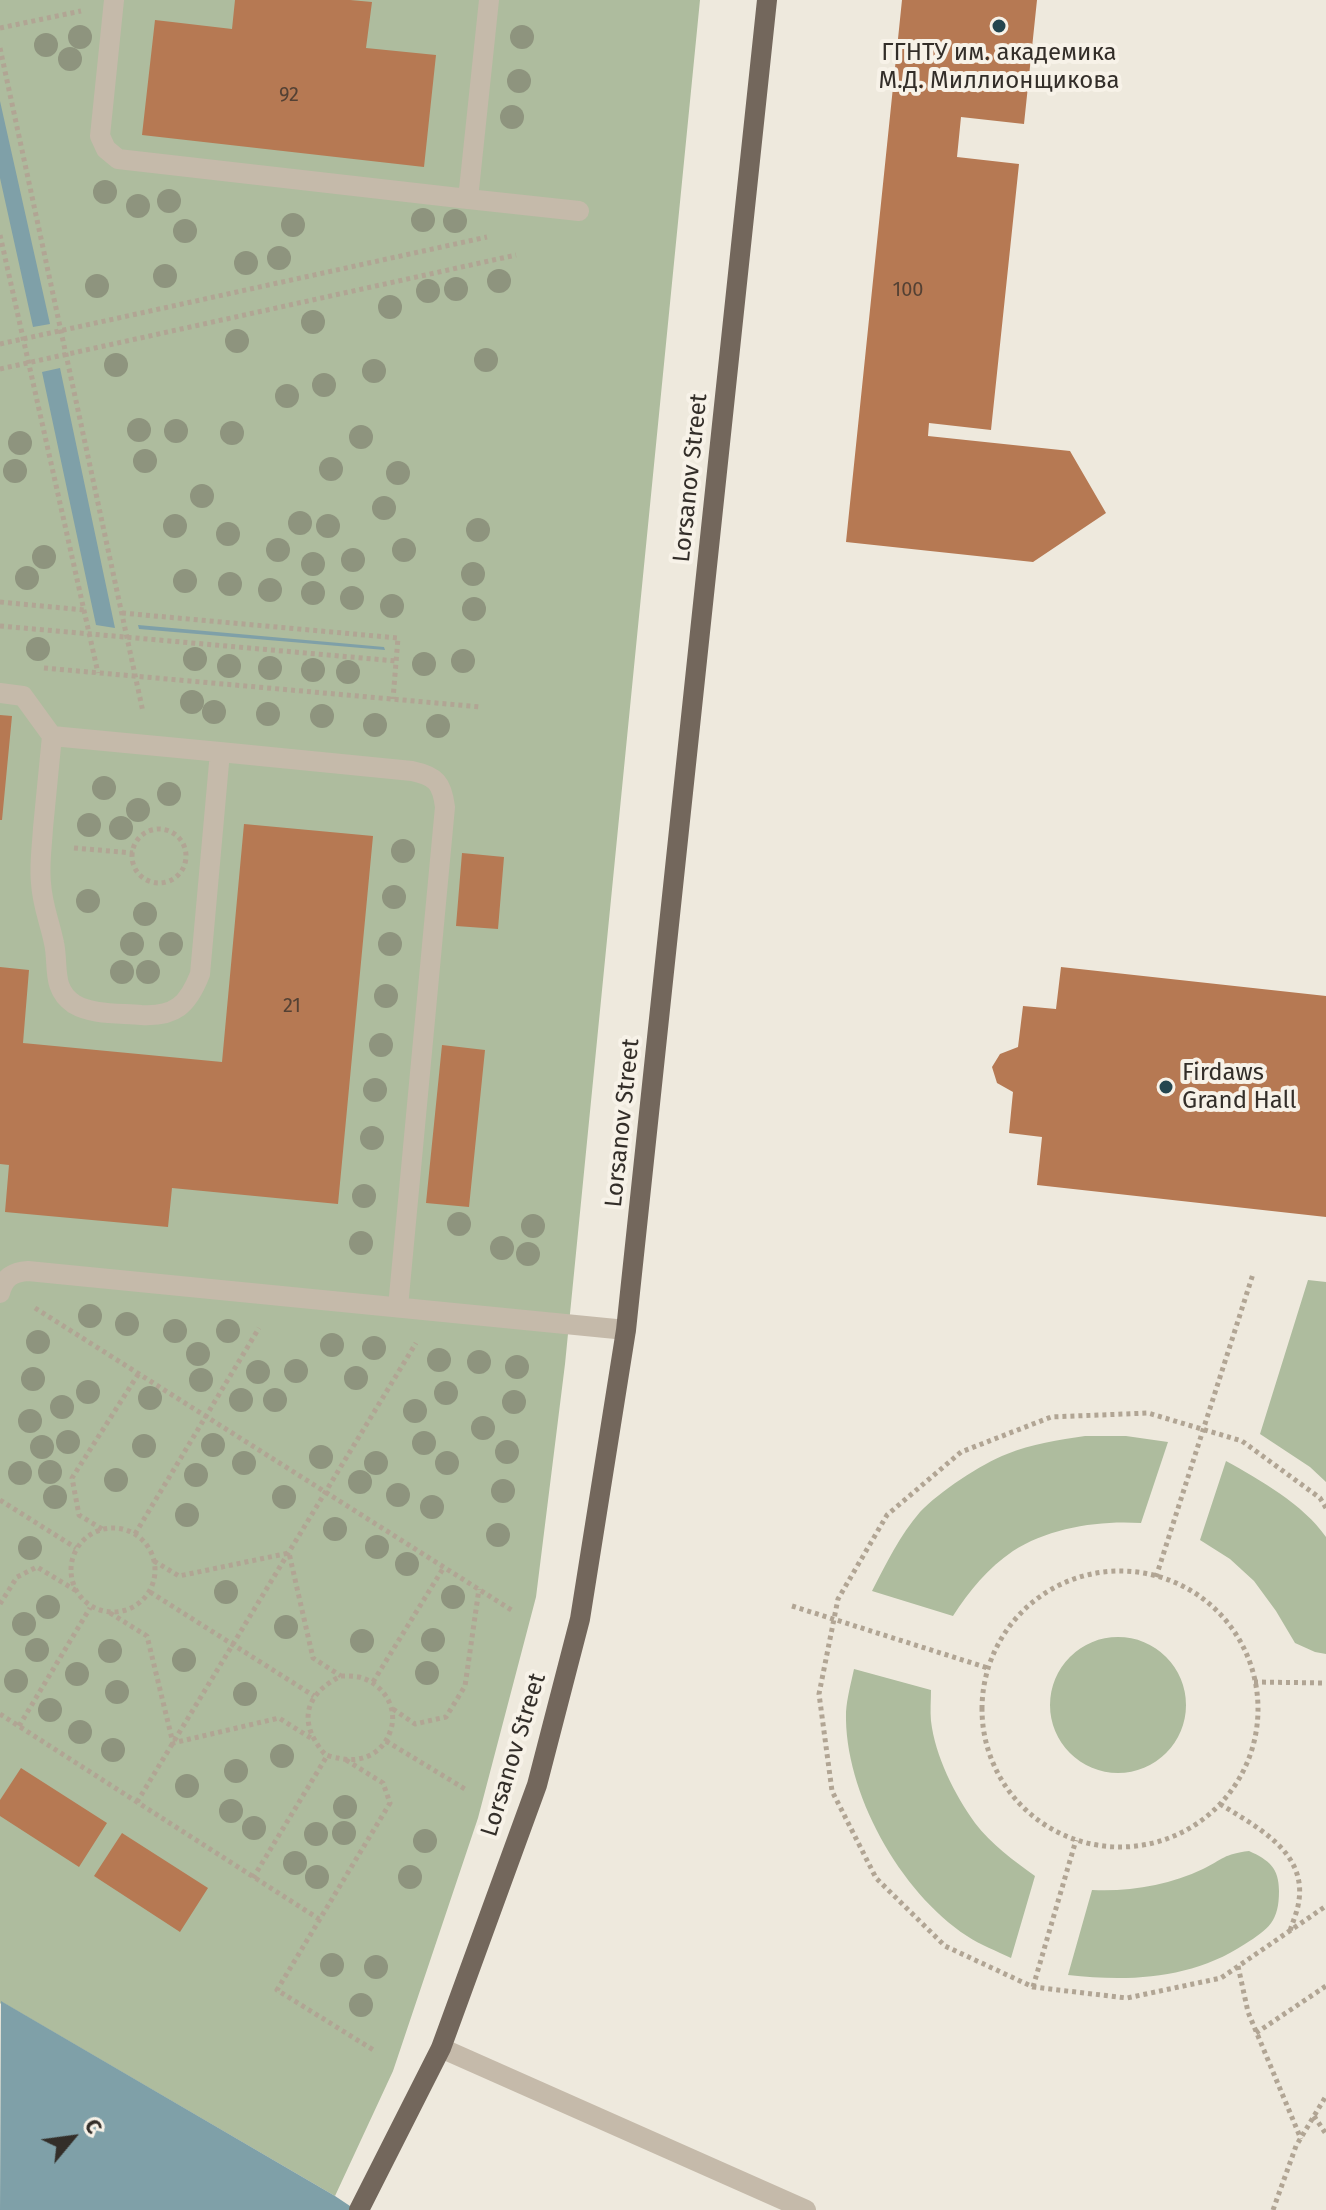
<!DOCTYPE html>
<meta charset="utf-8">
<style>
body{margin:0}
#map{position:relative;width:1326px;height:2210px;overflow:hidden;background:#eee9dd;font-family:"Fira Sans",sans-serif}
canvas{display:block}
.north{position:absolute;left:32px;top:2098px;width:80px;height:80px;-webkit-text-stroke:6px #f7f2e8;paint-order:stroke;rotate:61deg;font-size:22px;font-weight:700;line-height:32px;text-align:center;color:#332e29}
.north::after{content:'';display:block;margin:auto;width:28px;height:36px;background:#332e29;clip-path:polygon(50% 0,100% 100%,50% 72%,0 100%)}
</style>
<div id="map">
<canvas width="1326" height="2210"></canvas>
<div class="north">С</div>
</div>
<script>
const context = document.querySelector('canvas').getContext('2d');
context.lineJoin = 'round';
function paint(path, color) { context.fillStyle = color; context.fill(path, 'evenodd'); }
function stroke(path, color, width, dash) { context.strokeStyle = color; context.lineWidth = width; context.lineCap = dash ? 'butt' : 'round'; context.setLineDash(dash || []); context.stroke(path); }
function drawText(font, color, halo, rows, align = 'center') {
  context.font = font + ' "Fira Sans",sans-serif'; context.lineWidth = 8; context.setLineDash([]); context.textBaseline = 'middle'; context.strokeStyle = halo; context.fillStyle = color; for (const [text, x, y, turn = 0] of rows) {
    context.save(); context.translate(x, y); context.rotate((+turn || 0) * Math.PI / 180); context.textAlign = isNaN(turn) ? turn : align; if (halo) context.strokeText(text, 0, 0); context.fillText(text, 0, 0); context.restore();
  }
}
paint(new Path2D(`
 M0,0H700L565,1364L536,1597L478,1818L393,2071L335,2196L2,2002L0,2004Z
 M1308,1280L1326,1282V1482L1310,1467L1260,1434Z
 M1085,1436H1126L1168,1442L1141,1523C1099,1520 1048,1528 1013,1551C988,1568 969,1591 953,1616L872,1591C886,1564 900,1535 920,1512C939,1492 981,1464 1007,1454C1031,1444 1059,1440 1085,1436Z
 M1226,1461C1260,1480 1303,1504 1326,1537V1654L1315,1652L1295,1643L1276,1611L1254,1581L1230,1559L1200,1540Z
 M1050 1705a68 68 0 1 1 136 0a68 68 0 1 1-136 0Z
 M854,1669L931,1690C931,1700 930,1711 931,1721C935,1756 955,1795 975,1823C991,1844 1014,1861 1035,1876L1011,1958C997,1951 980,1945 967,1936C900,1892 844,1792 846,1712C847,1698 851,1683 854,1669Z
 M1249,1851C1269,1860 1279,1868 1279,1891C1279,1921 1269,1929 1245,1944C1192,1979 1130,1982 1068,1975L1092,1890C1129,1892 1170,1885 1203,1869C1223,1859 1224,1854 1249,1851Z`), '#aebc9e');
paint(new Path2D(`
 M0,101L50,324L33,327L0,178Z
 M60,368L115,628L96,625L42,372Z
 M138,625L384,647L385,650L139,629Z
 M1,2001L335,2196L356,2210H0Z`), '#7fa0a8');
paint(new Path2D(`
 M235,0H350L372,2L366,48L436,55L424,167L142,135L155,20L232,29Z
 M902,0H1037L1024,124L961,117L957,157L1019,164L991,430L929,423L928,436L1070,451L1106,513L1033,562L846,542Z
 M0,715L12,716L2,820H0Z
 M244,824L373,836L338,1204L172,1188L168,1227L5,1212L9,1165L0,1164V967L29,970L23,1043L222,1062Z
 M462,853L504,857L498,929L456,926Z
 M1061,967L1326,996V1217L1037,1185L1042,1137L1009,1133L1013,1092L997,1083L992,1067L1000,1054L1018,1047L1023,1006L1056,1009Z
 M442,1045L485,1050L469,1207L426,1203Z
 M21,1768L107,1823L79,1867L0,1816V1800Z
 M122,1833L208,1888L180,1932L94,1876Z`), '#b67953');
stroke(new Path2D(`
 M0,28L81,11
 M0,48L143,712
 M0,235L98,673
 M0,344L487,237
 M0,369L516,255
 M0,602L84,610
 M122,613L398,638L393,699
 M0,626L396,661
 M44,668L481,707
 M132 856a27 27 0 1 1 54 0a27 27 0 1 1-54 0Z
 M74,848L133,853
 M35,1308L513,1611
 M0,1500L76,1548
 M1326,1508L1320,1498L1242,1441L1148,1413L1051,1417L961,1452L887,1515L838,1599L819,1694L832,1791L876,1878L945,1946L1033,1987L1127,1998L1221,1978L1326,1906
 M71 1570a42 42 0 1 1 84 0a42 42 0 1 1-84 0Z
 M102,1529L79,1515L72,1478L139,1373
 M135,1534L259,1328
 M154,1561L179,1576L289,1553L313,1658L341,1676
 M982 1709a138 138 0 1 1 276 0a138 138 0 1 1-276 0Z
 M1156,1577L1253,1274
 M150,1592L314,1696
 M0,1604L17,1577L37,1567L75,1590
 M792,1606L988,1668
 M110,1613L147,1636L173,1743L279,1718L314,1740
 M341,1676C347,1676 353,1676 359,1677C382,1683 398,1706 391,1729C384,1753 362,1764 338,1758C335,1758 329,1756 326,1755C321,1751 315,1741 312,1735C300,1707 317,1688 341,1676Z
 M373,1682L444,1567
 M1254,1682L1326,1683
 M393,1709L415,1724L446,1717L465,1686L479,1589
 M0,1714L319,1919
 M19,1726L90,1608
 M386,1741L465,1789
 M346,1760L383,1783L390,1803L277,1990L375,2051
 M137,1802L416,1343
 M1220,1804C1255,1826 1306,1851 1299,1900C1298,1910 1293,1921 1290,1931
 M253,1878L327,1756
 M1238,1966L1248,2012L1301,2139
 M1033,1987L1076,1840
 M1256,2033L1326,1986
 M1314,2116L1326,2134
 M1273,2210L1296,2146L1326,2096`), '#b1a594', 5, [4, 4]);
stroke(new Path2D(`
 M114,0L100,136L106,149L118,159L468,199L489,0
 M468,199L579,211
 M0,693L23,696L52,736C49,767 46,797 43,828C42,847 39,865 41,883C42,904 50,923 54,943C59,965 51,989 74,1004C92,1015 120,1013 141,1015C175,1017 188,1005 200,974L220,752L412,771C436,776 442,783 445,807L398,1307
 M52,736L220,752
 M0,1293C4,1277 13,1272 28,1271L626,1330
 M441,2048L806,2210`), '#c5baaa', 20);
stroke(new Path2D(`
 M359,2210L441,2048L537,1785L580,1619L626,1330L767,0`), '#73675c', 20);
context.fillStyle = '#8e947e';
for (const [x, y] of [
 [80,37],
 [522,37],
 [46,45],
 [70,59],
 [519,81],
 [512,117],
 [105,192],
 [169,201],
 [138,206],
 [423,220],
 [455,221],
 [293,225],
 [185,231],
 [279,258],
 [246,263],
 [165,276],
 [499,281],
 [97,286],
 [456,289],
 [428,291],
 [390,307],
 [313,322],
 [237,341],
 [486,360],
 [116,365],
 [374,371],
 [324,385],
 [287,396],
 [139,430],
 [176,431],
 [232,433],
 [361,437],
 [20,443],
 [145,461],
 [331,469],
 [15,471],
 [398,473],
 [202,496],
 [384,508],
 [300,523],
 [175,526],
 [328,526],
 [478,530],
 [228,534],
 [278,550],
 [404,550],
 [44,557],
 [353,560],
 [313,564],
 [473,574],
 [27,578],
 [185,581],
 [230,584],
 [270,590],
 [313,593],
 [352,598],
 [392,606],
 [474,609],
 [38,649],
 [195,659],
 [463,661],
 [424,664],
 [229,666],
 [270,668],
 [313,670],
 [348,672],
 [192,702],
 [214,712],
 [268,714],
 [322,716],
 [375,725],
 [438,726],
 [104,788],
 [169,794],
 [138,810],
 [89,825],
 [121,828],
 [403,851],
 [394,897],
 [88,901],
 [145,914],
 [132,944],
 [171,944],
 [390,944],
 [122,972],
 [148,972],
 [386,996],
 [381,1045],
 [375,1090],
 [372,1138],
 [364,1196],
 [459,1224],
 [533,1226],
 [361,1243],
 [502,1248],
 [528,1254],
 [90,1316],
 [127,1324],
 [175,1331],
 [228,1331],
 [38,1342],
 [332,1345],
 [374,1348],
 [198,1354],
 [439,1360],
 [479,1362],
 [517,1367],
 [296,1371],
 [258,1372],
 [356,1378],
 [33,1379],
 [201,1380],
 [88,1392],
 [446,1393],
 [150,1398],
 [241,1400],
 [275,1400],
 [514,1402],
 [62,1407],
 [415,1411],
 [30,1421],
 [483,1428],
 [68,1442],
 [424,1443],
 [213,1445],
 [144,1446],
 [42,1447],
 [507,1452],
 [321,1457],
 [244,1463],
 [376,1463],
 [447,1463],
 [50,1472],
 [20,1473],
 [196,1475],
 [116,1480],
 [360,1482],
 [503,1491],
 [398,1495],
 [55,1497],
 [284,1497],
 [432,1507],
 [187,1515],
 [335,1529],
 [498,1535],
 [377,1547],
 [30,1548],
 [407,1564],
 [226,1592],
 [453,1597],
 [48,1607],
 [24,1624],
 [286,1627],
 [433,1640],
 [362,1641],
 [37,1650],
 [110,1651],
 [184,1660],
 [427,1673],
 [77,1674],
 [16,1681],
 [117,1692],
 [245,1694],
 [50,1710],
 [80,1732],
 [113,1750],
 [282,1756],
 [236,1771],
 [187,1786],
 [345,1807],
 [231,1811],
 [254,1828],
 [344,1833],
 [316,1834],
 [425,1841],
 [295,1863],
 [317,1877],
 [410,1877],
 [332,1965],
 [376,1967],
 [361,2005]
]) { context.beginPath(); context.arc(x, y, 12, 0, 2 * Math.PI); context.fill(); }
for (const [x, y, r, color] of [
 [999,26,8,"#24464f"],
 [1166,1087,8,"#24464f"]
]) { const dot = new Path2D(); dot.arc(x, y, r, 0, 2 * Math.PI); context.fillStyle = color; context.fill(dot); stroke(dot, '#f7f2e8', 3); }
drawText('20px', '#544134', null, [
 ["92",289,95],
 ["100",908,290],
 ["21",292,1006]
]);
drawText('24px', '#332e29', '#f7f2e8', [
 ["ГГНТУ им. академика",999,53],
 ["М.Д. Миллионщикова",999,81],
 ["Firdaws",1182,1073,"left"],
 ["Grand Hall",1182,1101,"left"]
]);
drawText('24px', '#332e29', '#f7f2e8', [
 ["Lorsanov Street",691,478,-84],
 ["Lorsanov Street",623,1123,-84],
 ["Lorsanov Street",514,1755,-73]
]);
</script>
